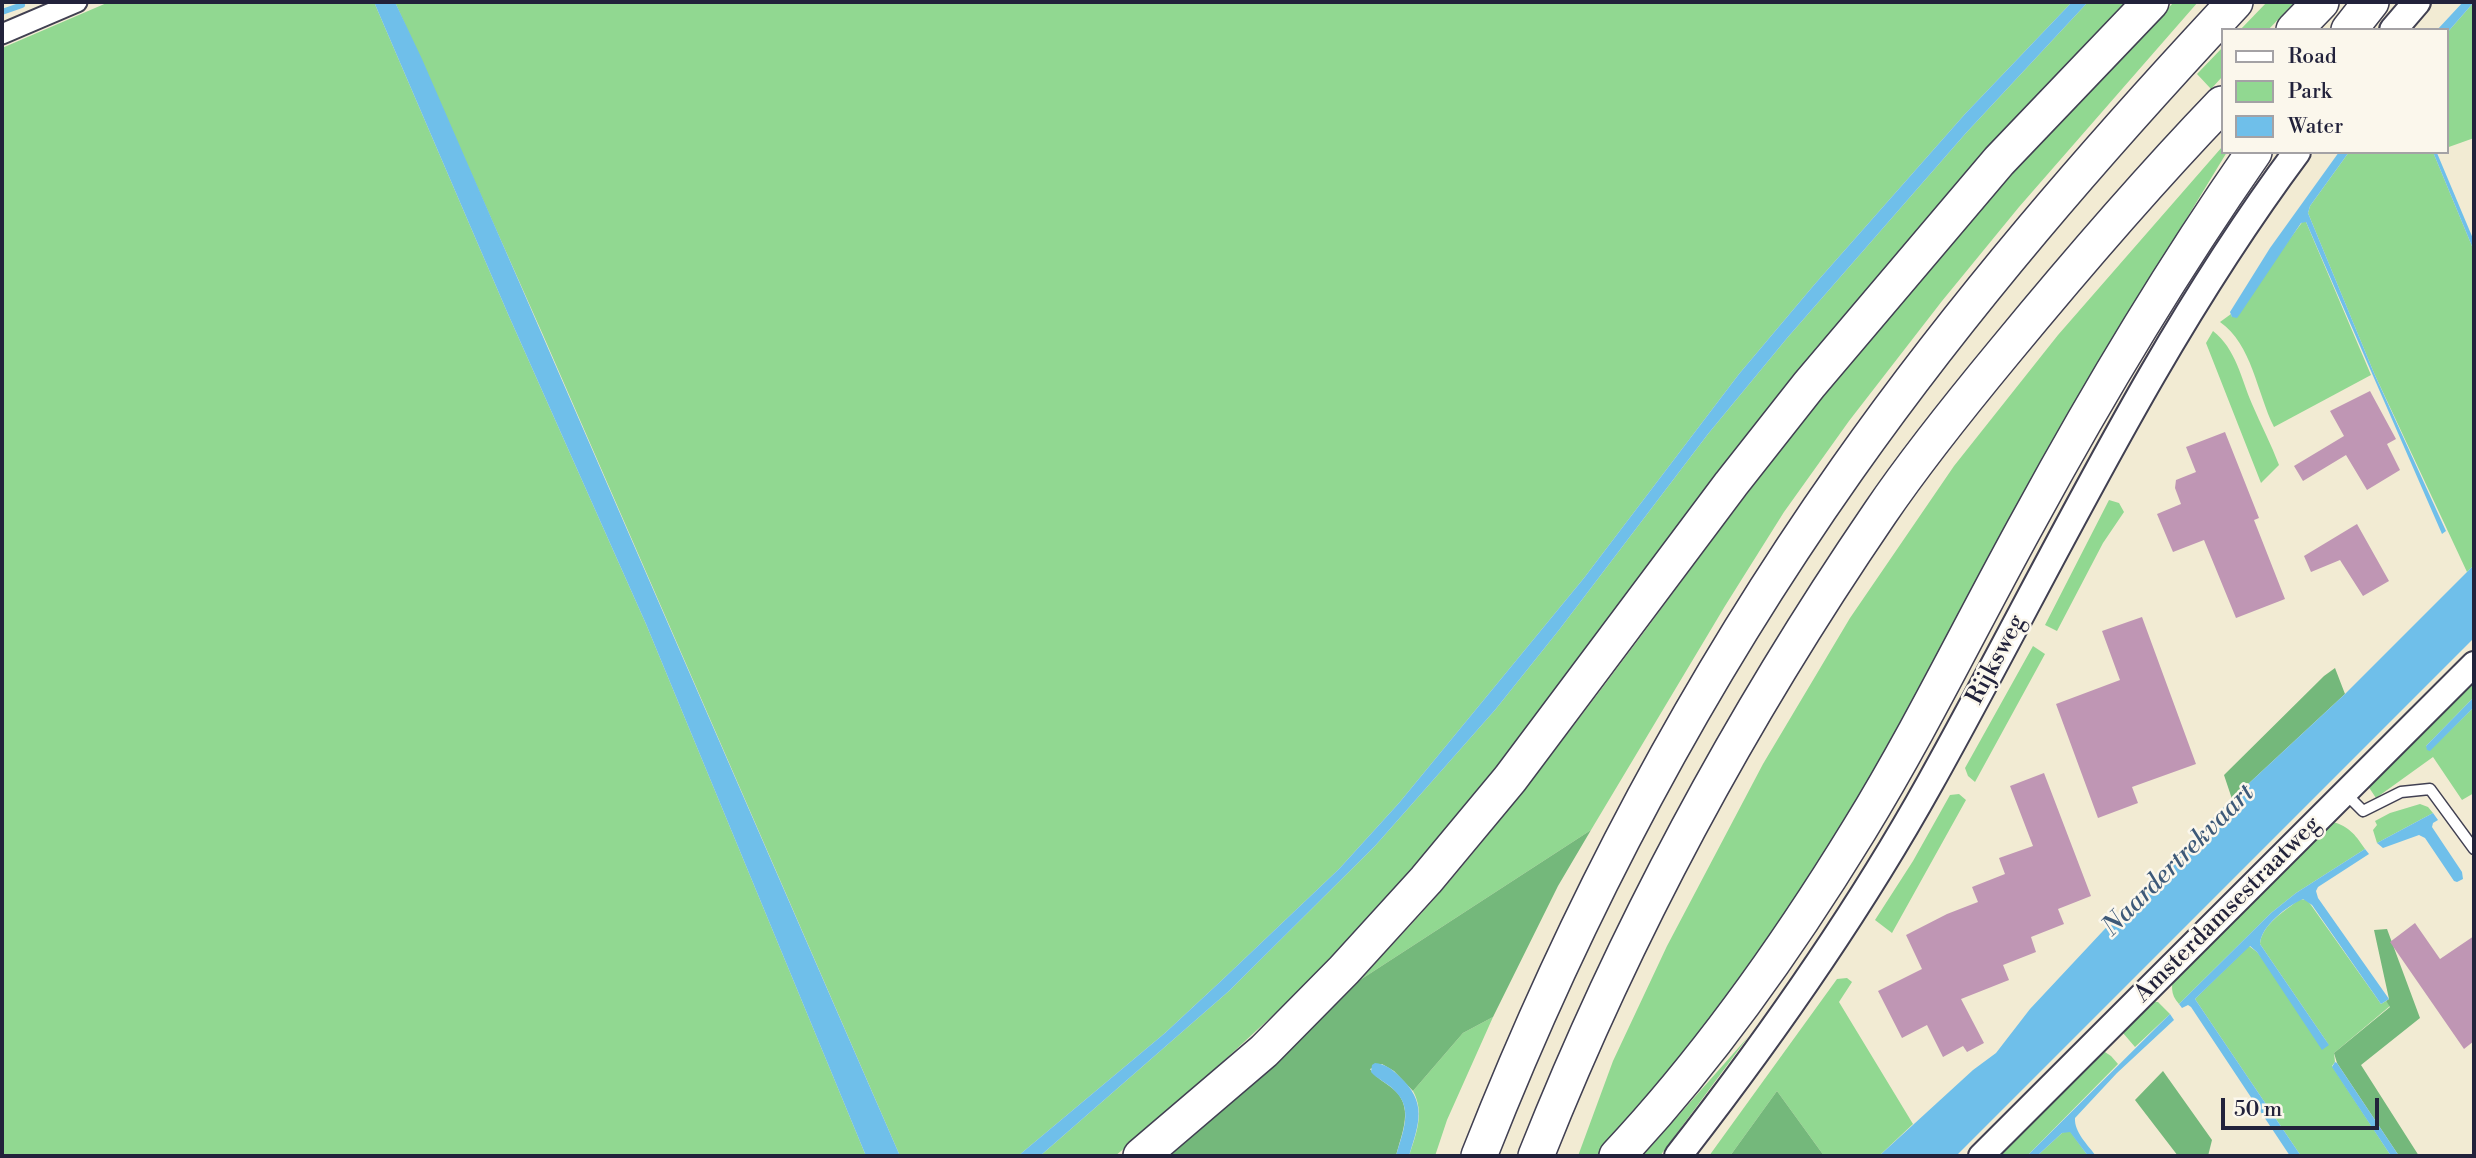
<!DOCTYPE html>
<style>
body{margin:0}
#map{position:relative;width:2476px;height:1158px;overflow:hidden;background:#f2ebd3;font-family:"Libre Bodoni",serif}
canvas{display:block}
.frame{position:absolute;inset:0;border:4px solid #22223b;pointer-events:none}
.legend{position:absolute;left:2221px;top:28px;width:228px;height:126px;box-sizing:border-box;background:#fbf7ec;border:2px solid #a4a2a5;margin:0;padding:9px 12px;list-style:none;font-size:21px;color:#22223b}
.legend li{display:flex;align-items:center;gap:14px;height:35px}
.legend b{width:35px;border:2px solid #a4a2a5}
.scale{position:absolute;left:2221px;top:1098px;width:158px;height:32px;box-sizing:border-box;border:4px solid #22223b;border-top:0;padding-left:9px;font-size:21px;line-height:24px;white-space:nowrap;color:#22223b;-webkit-text-stroke:5px #fbf7ec;paint-order:stroke}
</style>
<div id="map">
<canvas width="2476" height="1158"></canvas>
<div class="frame"></div>
<ul class="legend">
<li><b style="height:9px;background:#fff"></b>Road</li>
<li><b style="height:19px;background:#91d891"></b>Park</li>
<li><b style="height:19px;background:#6fbfea"></b>Water</li>
</ul>
<div class="scale">50 m</div>
</div>
<script>
const context = document.querySelector('canvas').getContext('2d');
context.lineJoin = 'round';
function paint(path, color) { context.fillStyle = color; context.fill(path, 'evenodd'); }
function stroke(path, color, width, dash) { context.strokeStyle = color; context.lineWidth = width; context.lineCap = dash ? 'butt' : 'round'; context.setLineDash(dash || []); context.stroke(path); }
function drawText(font, color, halo, rows, align = 'center') {
  context.font = font + ' "Libre Bodoni",serif'; context.lineWidth = 5; context.setLineDash([]); context.textBaseline = 'middle'; context.strokeStyle = halo; context.fillStyle = color; for (const [text, x, y, turn = 0] of rows) {
    context.save(); context.translate(x, y); context.rotate((+turn || 0) * Math.PI / 180); context.textAlign = isNaN(turn) ? turn : align; if (halo) context.strokeText(text, 0, 0); context.fillText(text, 0, 0); context.restore();
  }
}
paint(new Path2D(`
 M109,2H374L508,314L646,624L866,1156H2V48Z
 M395,2H2072L1965,114L1814,285L1739,374L1584,578L1399,803L1339,869L1221,981L1165,1033L1018,1156H900L543,335Z
 M2088,2H2132L1458,816L1355,934L1283,1006L1163,1117L1115,1156H1040L1229,991L1375,846L1495,710L1559,630L1708,434L1788,337L1966,133Z
 M2174,2H2198L2019,207L1942,301L1849,421L1784,512L1725,606L1591,830L1360,980C1393,943 1428,908 1459,870C1589,715 1703,546 1829,388C1937,253 2053,125 2174,2Z
 M2267,2H2295L2268,30H2240Z
 M2474,2V138L2446,148V34Z
 M2222,48V77L2211,89L2197,74Z
 M2222,147V152H2227L2162,259L1869,789L1782,925L1674,1070L1596,1156H1578L1613,1061L1667,946L1763,764L1850,618L1954,466L2058,335Z
 M2349,152H2433L2474,251V565L2467,572L2374,373L2308,213L2310,206Z
 M2303,221L2306,222L2371,375L2274,427C2257,393 2252,344 2220,322L2231,314L2232,317Z
 M2213,331C2236,349 2241,378 2252,404C2261,425 2271,444 2279,465L2261,483L2206,343Z
 M2109,500L2119,503L2124,512L2103,543L2057,631L2045,625Z
 M2033,646L2045,654L1975,782L1968,776L1965,768Z
 M2474,675V697L2426,746L2430,750L2474,707V793L2462,800L2433,757L2376,798L2366,783Z
 M1959,794L1966,800L1892,933L1875,920L1913,861L1950,795Z
 M2420,804L2428,807L2433,813L2377,843L2373,830L2377,825L2375,821L2390,813Z
 M2329,821C2348,825 2355,834 2365,849L2296,893L2271,913L2179,1004C2170,994 2171,985 2175,973Z
 M2300,899L2307,900L2311,905L2381,1004L2386,1001L2390,1006L2334,1053L2335,1062L2332,1066L2391,1156H2301L2195,999L2249,946L2257,952L2329,1045L2260,944C2262,924 2285,911 2300,899Z
 M1847,978L1852,982L1839,1002L1913,1124L1879,1156H1822V1153L1777,1091L1730,1156H1709L1837,979Z
 M2146,1001L2158,1002L2170,1014L2135,1047L2123,1033V1025Z
 M1493,1017L1447,1120L1435,1156H1409C1416,1134 1425,1113 1413,1091L1463,1033Z
 M1748,1037L1660,1156H1642L1646,1152Z
 M2102,1050L2111,1056L2118,1064L2027,1156H1995Z
 M2067,1131H2070L2088,1156H2037L2062,1133Z`), '#91d891');
paint(new Path2D(`
 M2335,668L2345,694L2232,799L2224,775L2324,676Z
 M1591,830L1558,886L1493,1017L1463,1033L1413,1091L1394,1071L1382,1064L1370,1069C1376,1078 1383,1081 1392,1088C1415,1106 1402,1132 1396,1156H1170L1248,1083L1291,1048L1360,980Z
 M2387,929L2420,1018L2361,1065L2419,1156H2399L2337,1063L2334,1053L2390,1007L2386,1001L2389,999L2374,930Z
 M2163,1071L2212,1140L2208,1156H2178L2135,1100Z
 M1777,1091L1822,1153V1156H1730Z`), '#74b87b');
paint(new Path2D(`
 M374,2H395L422,59L900,1156H866L646,624L508,314Z
 M2072,2H2088L1966,133L1788,337L1708,434L1559,630L1495,710L1375,846L1229,991L1040,1156H1018L1165,1033L1221,981L1339,869L1399,803L1584,578L1739,374L1814,285L1965,114Z
 M2463,2H2474L2446,34V30H2437Z
 M2339,152H2349L2310,206L2308,213L2374,373L2446,531L2442,534L2306,222L2301,223L2240,314L2237,318L2232,317L2230,312L2270,248Z
 M2433,152L2437,153L2474,241V251Z
 M2474,565V638L1956,1156H1879L1973,1070L1996,1053L2030,1009L2131,901L2232,799L2345,694Z
 M2474,697V707L2430,751L2427,750L2426,746Z
 M2433,813L2438,820L2433,823L2432,827L2462,872L2463,879L2457,882L2454,881L2425,838L2419,835L2383,848L2377,843Z
 M2365,849L2369,854L2318,887L2316,891L2318,898L2389,999L2381,1004L2312,905L2303,899C2287,906 2261,926 2260,944L2329,1045L2322,1050L2257,952L2250,946L2195,999L2301,1156H2290L2191,1007L2188,1005L2182,1008L2179,1004L2271,913L2296,893Z
 M2170,1014L2174,1020L2117,1073L2075,1118C2074,1132 2088,1145 2096,1156H2088L2070,1132L2062,1133L2037,1156H2027Z
 M2335,1062L2337,1063L2399,1156H2391L2332,1067Z
 M1375,1063C1385,1064 1392,1069 1399,1076C1428,1103 1419,1123 1409,1156H1396C1402,1133 1415,1108 1393,1089C1386,1082 1377,1079 1371,1072L1372,1065Z`), '#6fbfea');
stroke(new Path2D(`
 M2,12L22,5`), '#6fbfea', 6);
paint(new Path2D(`
 M2370,391L2396,439L2387,444L2400,470L2367,490L2346,455L2303,481L2294,466L2344,436L2330,411Z
 M2225,432L2259,518L2254,520L2285,599L2236,618L2204,540L2173,552L2157,514L2181,504L2175,488L2176,480L2196,472L2186,447Z
 M2357,524L2389,581L2363,596L2340,560L2311,572L2304,556Z
 M2142,617L2196,764L2132,787L2138,803L2098,818L2056,704L2120,680L2102,631Z
 M2044,773L2091,896L2058,909L2064,924L2031,937L2036,952L2003,965L2009,980L1961,999L1984,1043L1967,1052L1963,1046L1943,1057L1927,1025L1902,1038L1878,991L1922,969L1906,935L1947,914L1978,902L1972,887L2005,874L1999,858L2033,846L2010,786Z
 M2415,923L2440,959L2474,936V1041L2464,1049L2390,942Z`), '#bf96b4');
const service = new Path2D(`
 M2345,793L2363,811L2401,792L2430,789L2474,849`);
const minor = new Path2D(`
 M2,34L77,2`);
const tertiary = new Path2D(`
 M1981,1156L2474,664`);
const secondary = new Path2D(`
 M2393,30L2417,2
 M1678,1156C1770,1038 1857,914 1930,783C2049,570 2151,348 2297,152`);
const motorway = new Path2D(`
 M2294,30L2321,2
 M2349,30L2371,2
 M1141,1156L1264,1051L1344,970L1426,880L1510,779L1731,484L1809,385L1999,161L2151,2
 M1479,1156C1574,914 1697,682 1847,469C1964,303 2097,150 2235,2
 M1536,1156C1626,929 1742,715 1880,513C1918,457 1961,404 2004,352C2074,267 2146,183 2222,104
 M1617,1156C1710,1057 1788,946 1859,830C1921,729 1972,623 2029,520C2098,393 2172,270 2254,152`);
stroke(service, '#414052', 13);
stroke(minor, '#414052', 23);
stroke(tertiary, '#414052', 28);
stroke(secondary, '#414052', 30);
stroke(motorway, '#414052', 38);
stroke(service, '#fff', 10);
stroke(minor, '#fff', 19);
stroke(tertiary, '#fff', 24);
stroke(secondary, '#fff', 26);
stroke(motorway, '#fff', 35);
drawText('24px', '#22223b', '#fbf7ec', [
 ["Rijksweg",1997,660,-62],
 ["Amsterdamsestraatweg",2228,910,-45]
]);
drawText('italic 26px', '#3d5978', '#fbf7ec', [
 ["Naardertrekvaart",2179,861,-45]
]);
</script>
